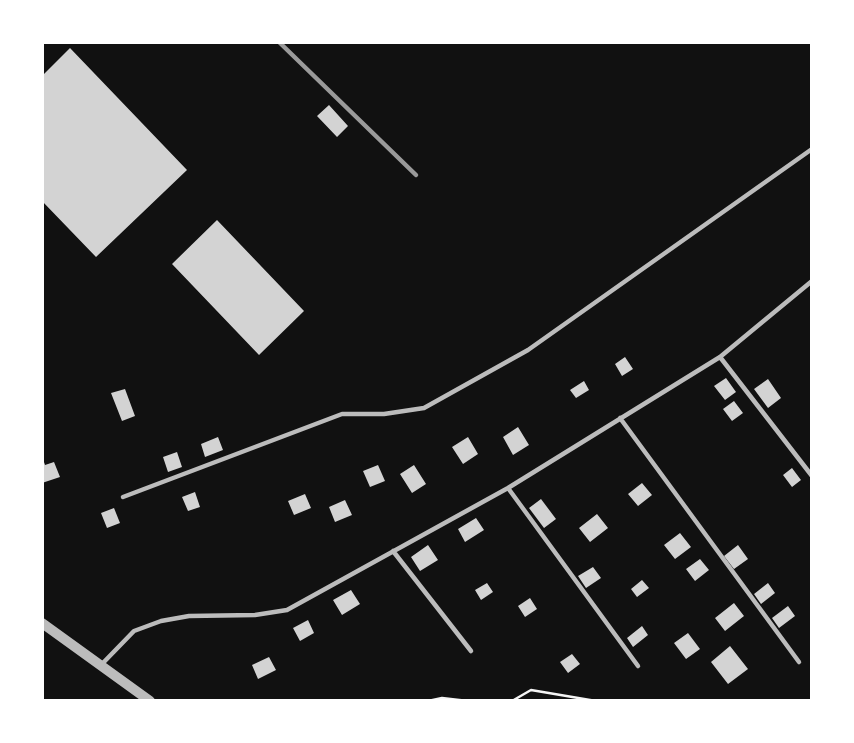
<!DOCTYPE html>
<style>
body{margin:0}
#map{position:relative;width:854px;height:743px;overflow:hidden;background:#111;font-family:"Work Sans",sans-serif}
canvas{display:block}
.frame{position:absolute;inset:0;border:44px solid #fff;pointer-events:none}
</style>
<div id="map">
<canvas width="854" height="743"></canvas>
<div class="frame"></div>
</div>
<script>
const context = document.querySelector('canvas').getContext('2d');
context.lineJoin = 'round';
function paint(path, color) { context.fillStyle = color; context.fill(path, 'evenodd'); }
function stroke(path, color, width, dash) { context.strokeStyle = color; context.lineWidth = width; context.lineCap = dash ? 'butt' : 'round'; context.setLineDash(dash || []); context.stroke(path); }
paint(new Path2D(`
 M70,48L187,170L96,257L42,201V76Z
 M329,105L348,126L337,137L317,116Z
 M217,220L304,311L259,355L172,264Z
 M625,357L633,369L622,376L615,364Z
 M726,378L736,392L725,400L714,386Z
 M768,379L781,398L768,408L754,389Z
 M584,381L589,390L576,398L570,390Z
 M125,389L135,416L122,421L111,393Z
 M734,401L743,413L732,421L723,409Z
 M518,427L529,445L513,455L503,437Z
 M218,437L223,450L205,457L201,444Z
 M468,437L478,454L463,464L452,447Z
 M177,452L182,467L168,472L163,457Z
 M42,456L45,465L54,462L60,477L42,483Z
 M378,465L385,481L370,487L363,471Z
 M414,465L426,484L412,493L400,474Z
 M792,468L801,480L792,487L783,475Z
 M642,483L652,495L638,506L628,494Z
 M195,492L200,507L188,511L182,497Z
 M305,494L311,508L294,515L288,501Z
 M541,499L556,519L544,528L529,508Z
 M345,500L352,515L335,522L329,507Z
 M114,508L120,523L107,528L101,513Z
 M597,514L608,528L590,542L579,528Z
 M476,518L484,530L465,542L458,529Z
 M680,533L691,547L675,559L664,545Z
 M428,545L438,560L420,571L411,557Z
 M738,545L748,559L734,569L724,556Z
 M700,559L709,570L695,581L686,569Z
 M593,567L601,578L586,588L578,576Z
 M642,580L649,588L637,597L631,589Z
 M487,583L493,592L481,600L475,590Z
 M768,583L775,593L761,604L754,594Z
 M351,590L360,604L342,615L333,600Z
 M530,598L537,609L525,617L518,606Z
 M734,603L744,616L725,631L715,618Z
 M788,606L795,616L779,628L772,618Z
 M308,620L314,633L300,641L293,628Z
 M642,626L648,635L633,647L627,638Z
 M688,633L700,649L686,659L674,643Z
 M730,646L748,669L728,684L711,662Z
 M572,654L580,664L568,673L560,662Z
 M269,657L276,670L258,679L252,665Z`), '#d3d3d3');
stroke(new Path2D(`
 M428,701L442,698L468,701
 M512,701L531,690L596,701`), '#f5f5f5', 2.5);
stroke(new Path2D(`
 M720,357L812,476
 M620,418L799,662
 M508,488L638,666
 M123,497L342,414H384L424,408L528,350L812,149
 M393,551L471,651
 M101,665L134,631L161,621L189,616L255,615L287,610L508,488L720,357L812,281`), '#bcbcbc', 4.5);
stroke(new Path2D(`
 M42,623L150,701`), '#bcbcbc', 10);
stroke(new Path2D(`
 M279,42L416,175`), '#9a9a9a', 4.5);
</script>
